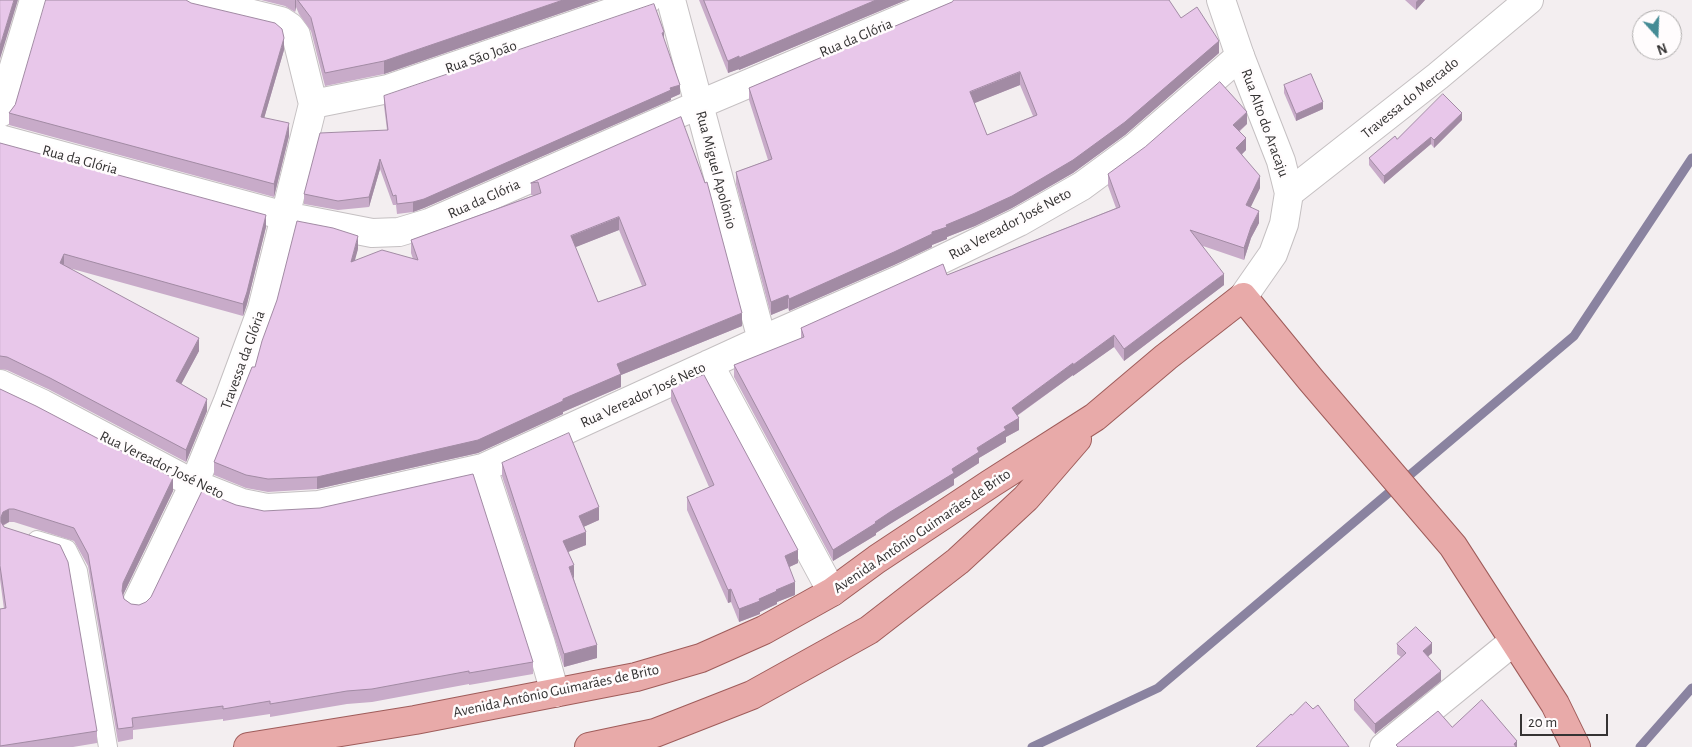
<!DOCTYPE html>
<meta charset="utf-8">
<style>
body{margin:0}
#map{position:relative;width:1692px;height:747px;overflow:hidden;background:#f3eef0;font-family:"Alegreya Sans",sans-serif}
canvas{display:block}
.north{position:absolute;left:1632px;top:10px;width:50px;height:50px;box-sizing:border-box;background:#fffcfd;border:1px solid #aeacac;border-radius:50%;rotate:160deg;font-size:14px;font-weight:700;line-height:20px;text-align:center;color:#353333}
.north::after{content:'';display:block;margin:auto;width:18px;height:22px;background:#448b95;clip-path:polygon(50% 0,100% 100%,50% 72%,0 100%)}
.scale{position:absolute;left:1520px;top:714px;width:88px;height:22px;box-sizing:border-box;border:2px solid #353333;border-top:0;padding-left:6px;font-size:15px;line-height:18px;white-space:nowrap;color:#353333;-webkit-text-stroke:4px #fffcfd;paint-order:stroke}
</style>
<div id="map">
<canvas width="1692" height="747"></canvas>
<div class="north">N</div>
<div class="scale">20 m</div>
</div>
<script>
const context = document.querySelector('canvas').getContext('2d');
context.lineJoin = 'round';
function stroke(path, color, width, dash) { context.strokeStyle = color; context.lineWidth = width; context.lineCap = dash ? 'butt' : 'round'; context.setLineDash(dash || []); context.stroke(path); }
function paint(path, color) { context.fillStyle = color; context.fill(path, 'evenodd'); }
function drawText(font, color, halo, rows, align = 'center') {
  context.font = font + ' "Alegreya Sans",sans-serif'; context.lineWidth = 5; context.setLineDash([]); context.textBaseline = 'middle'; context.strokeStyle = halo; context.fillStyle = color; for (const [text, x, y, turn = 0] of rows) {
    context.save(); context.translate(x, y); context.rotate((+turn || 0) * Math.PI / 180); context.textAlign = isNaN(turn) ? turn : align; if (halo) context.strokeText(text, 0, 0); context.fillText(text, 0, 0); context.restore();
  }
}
stroke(new Path2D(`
 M1032,747L1158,688L1574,336L1692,158
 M1640,747L1692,688`), '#8a83a0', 9);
const service = new Path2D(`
 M37,540L67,549L78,571L108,747`);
const minor = new Path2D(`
 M671,0L762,340
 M313,104L388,89L647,0
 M0,113L34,0
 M0,139L285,216L372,233L399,232L429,223L698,105L946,0
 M1289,193L1438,76L1529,0
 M709,364L832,592
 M0,384L43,404L194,484L242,503L267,508L319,505L483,468L762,340L901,279L1019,222L1082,186L1135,147L1240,56
 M483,468L541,644L555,693
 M137,602L194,484L228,401L262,309L313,104L296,35L290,27L281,21L195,0
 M1384,747L1514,641`);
const tertiary = new Path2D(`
 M1221,0L1240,56L1281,161L1289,193L1284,224L1273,254L1243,297`);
const primary = new Path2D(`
 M248,747L415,720L636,677L701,658L764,630L832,592L877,559L990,484L1095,417L1166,357L1243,297L1311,380L1453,546L1555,704L1576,747
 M589,747L655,733L752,695L869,630L958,561L1026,498L1077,439`);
stroke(service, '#c5c0c2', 20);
stroke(minor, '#c5c0c2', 30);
stroke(tertiary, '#c5c0c2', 30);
stroke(primary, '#9f5c5a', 30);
stroke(service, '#fff', 18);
stroke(minor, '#fff', 28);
stroke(tertiary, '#fff', 28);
stroke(primary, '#e8aaa9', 28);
paint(new Path2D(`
 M261,0H599L384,74L325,86L311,31L299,14L296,7L295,12L285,6Z
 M699,0H906L739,70V69L728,73Z
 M1405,0H1425L1416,10Z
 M952,2L1181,18L1219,53L1125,135L1073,173L1012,208L975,226L947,237V239L932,245V247L894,265L789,311L788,308L771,315L736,184V172L768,160L749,100V88ZM1020,85L1033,116L987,135L974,103Z
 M664,41L680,94L671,98V100L424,208L413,212L397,214L396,205H393L380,169L369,207L338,210L304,204V194L387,130L384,106V96Z
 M284,50L264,118L289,136L274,197L9,125V113L15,105Z
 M1284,85L1323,109L1296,121L1284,93Z
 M681,117L742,326L621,375V387L563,412V414L478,453L317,489L268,492L246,488L214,475V462L255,367L358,249L354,260L413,259L411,253V240L534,195H531V183ZM619,230L642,286L598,302L575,247Z
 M1462,120L1434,148L1431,144L1384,184L1369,165V158L1397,139Z
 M1247,124L1240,131L1246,150L1242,154L1260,188L1250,207L1259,223L1251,238L1244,260L1203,246L1224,285L1124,361L1114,347L1073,376V375L1017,416L1019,430L1006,437V442L979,458V463L954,479V485L890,524L876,533V535L833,561L734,377V365L801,339V328L947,275L1116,208L1108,186V174Z
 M0,143L266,227L247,304L243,316L69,268L199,351L181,384L207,411L186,462L50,390L7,370L0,369Z
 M671,388L798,563L789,567L795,595L777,602V604L760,612V614L739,622L731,602L728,603L687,510V497L709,487L671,401Z
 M0,389L173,491L123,595L124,599L131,604L533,662V674L469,685V684L372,702L347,704L270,717V714L223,721V719L133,730V739L118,742L88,566L74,541L14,522H9L3,526L97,731V743L73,747H0V609H4L0,579Z
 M502,463L599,520L583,527L586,545L568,552L574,579L597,658L564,667L502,476Z
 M1397,644L1432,653L1428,656L1441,681L1375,734L1354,710V700L1401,657L1397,654Z`), '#c8abc9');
paint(new Path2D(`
 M14,0H18L0,59V46Z
 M295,0H296V7L295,12Z
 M563,0H599L384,74V61Z
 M876,0H906L739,70V58Z
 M1418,0H1425L1416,10V2Z
 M664,32V42L662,33Z
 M284,38V50L261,129V117Z
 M1219,41V53L1125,135L1073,173L1012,208L975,226L947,237V239L932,245V247L894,265L789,311V299L946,225Z
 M739,56V69L728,73V61Z
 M1020,72V85L970,105V92Z
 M680,85V94L671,98V100L424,208L413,212V202L670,88Z
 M1323,102V109L1296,121V114Z
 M1247,112V124L1233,136V125Z
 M1462,113V120L1434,148V140Z
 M289,123V136L274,197V184Z
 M1431,137V144L1384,184V176Z
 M1246,138V150L1236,160V148Z
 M380,159V169L369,207V197Z
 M1260,176V188L1246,217V205Z
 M1259,211V223L1251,238L1244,260V248L1251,227Z
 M266,215V227L247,304L243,316V304Z
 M619,217V230L571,249V236Z
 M358,236V249L351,275V262Z
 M64,254V266L60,263Z
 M1224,274V285L1124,361V349Z
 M788,295V308L771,315V302Z
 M742,313V326L621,375V387L563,412V414L478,453L317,489V477L563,399L617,364Z
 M1114,335V347L1073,376V365Z
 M199,338V351L176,394V381Z
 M1073,363V375L1012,419V408Z
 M207,399V411L186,462V450Z
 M1019,418V430L1006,437V442L979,458V463L954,479V485L890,524L876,533V535L833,561V550L875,522L952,469L1004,427Z
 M173,478V491L123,595L122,591L123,583Z
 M599,507V520L579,529V516Z
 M9,509V522L3,525L1,529V517L3,512Z
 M586,532V545L563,554V541Z
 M798,550V563L785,569V556Z
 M574,565V579L569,567Z
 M795,582V595L777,602V604L760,612V614L739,622V609L776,590Z
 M731,589V602L728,603V590Z
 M1432,643V653L1423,661V651Z
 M597,645V658L564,667V654Z
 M1441,671V681L1375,734V724Z
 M1517,741V747H1514V744Z`), '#a28ba4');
const building = new Path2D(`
 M0,0H14L0,46Z
 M46,0H186L191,3L275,23L282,29L284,38L261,117L289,123L274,184L9,113L15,105Z
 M298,0H563L384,61L325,73L311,18Z
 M704,0H876L739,58V56L728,61Z
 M954,0H1169L1181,18L1197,7L1219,41L1125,122L1073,160L1012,196L975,213L946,225L947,227L932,232V234L894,252L789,299L788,295L771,302L736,172L772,159L749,88L952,2ZM1020,72L1037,115L987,135L970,92Z
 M654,4L664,32L662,33L680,85L670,88L671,90L424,199L413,202L397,204L396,195L393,196L380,159L369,197L338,201L304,194L320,133L388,130L384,96Z
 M1311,74L1323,102L1296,114L1284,85Z
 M1220,82L1247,112L1233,125L1246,138L1236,148L1260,176L1246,205L1259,211L1251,227L1244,248L1190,230L1224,274L1124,349L1114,335L1073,365V363L1012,408L1019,418L1004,427L1006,430L977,448L979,452L952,469L954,473L890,512L875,522L876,523L833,550L734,365L804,337L801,328L943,264L947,275L1120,207L1108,174L1145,147Z
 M1443,94L1462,113L1434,140L1431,137L1384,176L1369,158L1395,136L1397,139Z
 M681,117L705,183L707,182L742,313L617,364L621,374L563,399V401L478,440L317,477L268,479L246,475L214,462L252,367H255L262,341L277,300L297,221L333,228L358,236L351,262L382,250L418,260L411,240L541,193L538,182L531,183ZM619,217L646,285L598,302L571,236Z
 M0,143L266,215L247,292L243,304L64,254L60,263L199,338L176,381L207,399L186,450L50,378L7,357L0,356Z
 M704,375L798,550L785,556L795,582L776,590L777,591L759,599L760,601L739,609L731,589L728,590L687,497L714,485L671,388Z
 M0,389L36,406L173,478L123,583L122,591L124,599L131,604L139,605L146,602L151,597L202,491L236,505L264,511L320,508L473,474L533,662L469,673V671L372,689L347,691L270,704V701L223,709V706L132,718L133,727L118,729L88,554L74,528L14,509H9L3,512L1,517V522L4,527L60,545L68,562L97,731L0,746V609L6,608L0,566Z
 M569,433L599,507L579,516L586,532L563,541L574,565L569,567L597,645L564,654L502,463Z
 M1416,627L1432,643L1423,651L1441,671L1375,724L1354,700L1406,653L1397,644Z
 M1482,700L1517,741L1514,744L1516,747H1398L1396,745L1438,711L1452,727Z
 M1306,702L1313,709L1318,705L1349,747H1256L1291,714L1292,715Z`);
paint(building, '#e8c7ea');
stroke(building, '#a28ba4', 1);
drawText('15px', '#353333', '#fffcfd', [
 ["Rua da Glória",856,38,-23],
 ["Rua São João",481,57,-19],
 ["Travessa do Mercado",1410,98,-39],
 ["Rua Alto do Aracaju",1265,123,70],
 ["Rua da Glória",80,160,15],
 ["Rua Miguel Apolônio",716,170,75],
 ["Rua da Glória",484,199,-24],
 ["Rua Vereador José Neto",1010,224,-28],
 ["Travessa da Glória",243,360,-70],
 ["Rua Vereador José Neto",643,395,-25],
 ["Rua Vereador José Neto",162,465,26],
 ["Avenida Antônio Guimarães de Brito",922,531,-34],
 ["Avenida Antônio Guimarães de Brito",556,691,-12]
]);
</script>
